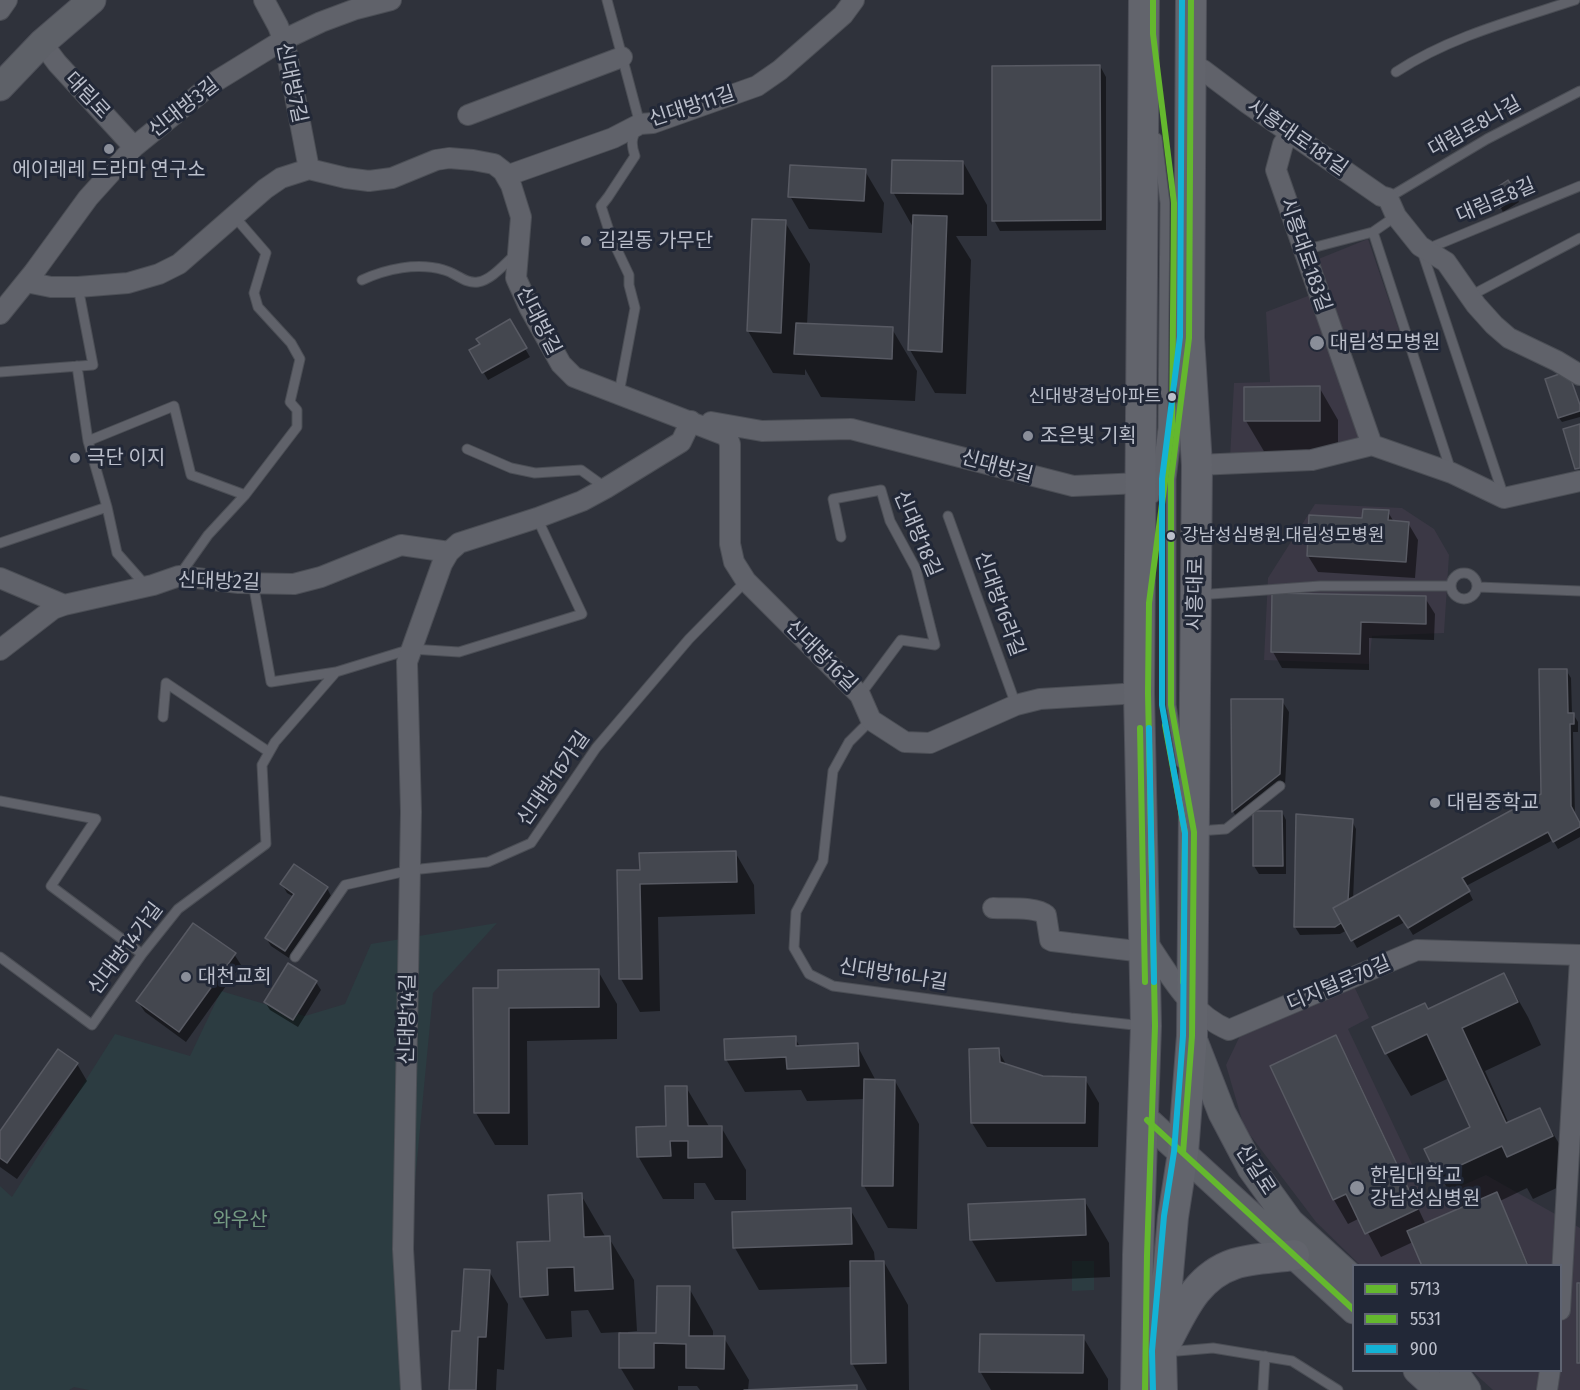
<!DOCTYPE html>
<meta charset="utf-8">
<style>
body{margin:0}
#map{position:relative;width:1580px;height:1390px;overflow:hidden;background:#2f323b;font-family:"Fira Sans Condensed",sans-serif}
canvas{display:block}
.legend{position:absolute;left:1352px;top:1264px;width:210px;height:108px;box-sizing:border-box;background:#222837;border:2px solid #5f6472;margin:0;padding:8px 10px;list-style:none;font-size:18px;color:#bbbfcb}
.legend li{display:flex;align-items:center;gap:12px;height:30px}
.legend b{width:30px;border:2px solid #5f6472}
</style>
<div id="map">
<canvas width="1580" height="1390"></canvas>
<ul class="legend">
<li><b style="height:8px;background:#64b82e"></b>5713</li>
<li><b style="height:8px;background:#64b82e"></b>5531</li>
<li><b style="height:8px;background:#13b2d5"></b>900</li>
</ul>
</div>
<script>
const context = document.querySelector('canvas').getContext('2d');
context.lineJoin = 'round';
function paint(path, color) { context.fillStyle = color; context.fill(path, 'evenodd'); }
function stroke(path, color, width, dash) { context.strokeStyle = color; context.lineWidth = width; context.lineCap = dash ? 'butt' : 'round'; context.setLineDash(dash || []); context.stroke(path); }
function drawText(font, color, halo, rows, align = 'center') {
  context.font = font + ' "Fira Sans Condensed","Noto Sans KR",sans-serif'; context.lineWidth = 6; context.setLineDash([]); context.textBaseline = 'middle'; context.strokeStyle = halo; context.fillStyle = color; for (const [text, x, y, turn = 0] of rows) {
    context.save(); context.translate(x, y); context.rotate((+turn || 0) * Math.PI / 180); context.textAlign = isNaN(turn) ? turn : align; if (halo) context.strokeText(text, 0, 0); context.fillText(text, 0, 0); context.restore();
  }
}
paint(new Path2D(`
 M1368,239L1399,330L1336,356L1363,436L1313,453L1230,458L1234,383L1270,382L1266,312L1321,291L1311,262Z
 M1315,504L1402,508L1434,529L1449,555L1444,633L1372,636L1369,664L1264,660L1268,578Z
 M1353,984L1369,1018L1348,1029L1429,1200L1486,1175L1580,1228V1390H1493L1472,1371L1560,1370V1266L1360,1265L1316,1222L1244,1127L1226,1065L1247,1021Z`), '#3b3845');
paint(new Path2D(`
 M497,923L433,993L408,1254L418,1390H89L74,1387L69,1390H0V1186L12,1197L115,1034L190,1056L221,991L305,1016L345,1004L371,944Z
 M1072,1261H1094V1290L1072,1291Z`), '#2c3c41');
paint(new Path2D(`
 M1100,66L1106,77V230L1000,231L994,220Z
 M963,162L987,205V236H956L971,260L966,394L935,393L910,350L914,229L893,192Z
 M865,171L884,203L882,233L809,229L790,196Z
 M1508,183L1519,202L1503,212L1496,199L1505,193Z
 M785,222L810,264L807,325L892,329L917,371L915,401L821,397L805,369V375L773,373L748,331Z
 M509,321L530,357L488,380L471,351L481,345Z
 M1571,378L1580,406V417L1562,422L1559,418Z
 M1319,387L1338,420V453H1265L1246,421Z
 M1388,512L1394,522L1408,523L1418,540L1415,578L1318,572L1308,556L1363,520Z
 M1425,598L1435,614L1434,640L1369,638V670L1282,668L1273,652Z
 M1566,670L1571,678L1572,714H1573L1578,722V732H1573L1575,815L1580,825V837L1558,849L1553,840L1466,886L1473,900L1413,935L1405,922L1357,948L1347,930L1340,934L1300,935L1295,927L1352,821L1356,829L1353,900L1542,795Z
 M1233,701H1282L1289,712L1285,785L1239,822L1233,811Z
 M1282,812L1286,820V874H1259L1254,866Z
 M735,852L754,885L755,914L658,917L660,1011L640,1012L621,979L641,871Z
 M282,884L327,888L331,896L289,958L271,946L266,938L294,897L287,893Z
 M234,954L241,965L186,1042L145,1012L138,1002Z
 M288,965L316,982L321,990L298,1027L270,1010L265,1002Z
 M598,971L617,1004V1039L527,1041L528,1145H495L476,1113L500,990Z
 M1504,975L1528,1017L1541,1045L1485,1071L1509,1124L1539,1110L1564,1152L1576,1179L1533,1199L1527,1188L1500,1201L1529,1266H1423L1413,1242L1381,1257L1360,1218L1348,1224L1334,1200L1272,1067L1335,1037L1349,1061L1426,1225L1459,1210L1426,1149L1472,1128L1449,1078L1411,1096L1386,1053L1428,1010Z
 M795,1038L800,1047L857,1045L876,1081H895L919,1124L917,1229L888,1228L864,1186L865,1099L807,1101L801,1090L745,1092L726,1059Z
 M998,1050L1007,1066L1042,1078L1085,1079L1099,1103L1098,1147H987L972,1123Z
 M77,1064L87,1081L17,1179L0,1167V1133Z
 M686,1087L710,1128L721,1127L746,1170V1200H715L705,1183H694V1199H663L638,1156L667,1128Z
 M581,1195L606,1238H609L634,1280L637,1331L628,1332V1334H658L689,1288L713,1331V1337L724,1338L749,1380L748,1390H700L697,1386H678V1390H634L620,1367L621,1332L601,1333L588,1310L571,1311L572,1337L546,1339L521,1296Z
 M1084,1200L1109,1243L1110,1277L996,1282L971,1239Z
 M850,1209L874,1252L875,1262H884L908,1305L909,1390H867L852,1363L851,1287L759,1290L735,1248Z
 M489,1271L508,1304L504,1370L497,1369L496,1390H450L462,1332Z
 M1083,1337L1108,1379V1390H991L980,1371Z`), '#0007');
const building = new Path2D(`
 M1100,65L1101,220L992,221V66Z
 M892,160L963,161V194L891,193Z
 M790,165L866,169L864,201L788,197Z
 M1508,180L1518,196L1499,208L1494,198L1503,192L1499,186Z
 M913,215L947,216L942,352L908,350Z
 M752,219L786,220L781,333L747,331Z
 M510,319L527,348L482,373L469,350L480,344L476,339Z
 M796,323L893,327L892,359L794,354Z
 M1568,371L1580,405V411L1558,418L1545,379Z
 M1320,386V421H1244V387Z
 M1580,424V468L1575,469L1563,429Z
 M1363,509L1389,510L1388,520L1409,522L1406,562L1307,556L1309,515L1362,518Z
 M1272,593L1426,596V624L1361,622L1360,654L1271,652Z
 M1539,669H1567L1568,713H1574V724H1570L1571,806L1580,823V827L1553,842L1548,832L1462,878L1470,891L1408,928L1399,915L1351,941L1333,908L1541,794Z
 M1231,699H1283L1280,774L1232,812Z
 M1253,811H1282L1283,866H1253Z
 M1296,814L1353,819L1348,900L1333,908L1341,923L1335,927H1294Z
 M736,851L737,882L640,884L642,979H619L617,870H640L639,853Z
 M294,864L328,887L285,951L265,938L294,894L280,884Z
 M193,923L236,953L179,1032L136,1001Z
 M288,963L317,981L293,1020L264,1002Z
 M599,969V1007L509,1008V1113H474L473,988H498V970Z
 M1504,973L1518,1002L1462,1028L1506,1123L1540,1108L1553,1136L1507,1157L1502,1146L1437,1176L1424,1149L1470,1127L1427,1034L1385,1054L1372,1027L1425,1003L1428,1009Z
 M1336,1035L1418,1209L1365,1234L1346,1194L1333,1200L1270,1066Z
 M796,1036V1046L858,1043L859,1066L787,1069L786,1057L725,1060L724,1039Z
 M999,1048L1000,1062L1043,1076L1086,1077L1085,1123H971L969,1049Z
 M58,1049L78,1063L7,1163L0,1158V1131Z
 M864,1079L895,1080L893,1186H862Z
 M665,1086H687L688,1126H722V1157L688,1158V1141H670L671,1156L637,1157L636,1127L666,1126Z
 M1497,1192L1528,1266H1422L1407,1231Z
 M582,1193L584,1237L610,1236L613,1289L575,1291L574,1267L547,1268L548,1295L520,1297L517,1242L550,1241L548,1195Z
 M1085,1199L1086,1235L970,1240L968,1204Z
 M851,1208L852,1244L733,1248L732,1212Z
 M850,1261H884L886,1363L851,1364Z
 M464,1269L490,1270L486,1337H478L476,1390H449L452,1331H460Z
 M1577,1283H1580V1363H1577Z
 M657,1286H690L689,1336H725L724,1369L686,1368V1344L654,1343V1368H619V1333H656Z
 M980,1334L1084,1335L1083,1373L979,1372Z
 M857,1385V1390H744Z`);
paint(building, '#44474f');
stroke(building, '#585a63', 1.5);
const lane = new Path2D(`
 M607,0L640,124C632,136 630,142 635,156L608,197L601,206L611,237L629,275V285L635,308L619,393
 M1396,72C1449,37 1514,20 1575,0
 M1388,198L1487,139L1580,91
 M1373,232L1451,471
 M1427,249L1580,186
 M1304,250L1373,232L1396,216
 M1422,251L1504,497
 M362,280C386,269 417,262 444,270C456,273 465,284 478,282C492,280 506,262 516,254
 M1470,296L1580,238
 M77,366L88,441L107,507L117,553L147,587
 M0,372L93,365L78,287
 M1180,406L1171,479V705L1181,763
 M88,441L174,406L191,475L245,495
 M467,449L511,468L535,473L581,470L606,488
 M1154,498L1163,428L1165,203L1157,138
 M948,516L1016,705
 M841,537L833,499L881,490L890,521L916,569L935,645L901,640L860,695
 M0,543L107,507
 M1451 586a13 13 0 1 1 26 0a13 13 0 1 1-26 0Z
 M179,576L208,535L245,495L297,427V410L290,402L300,359L291,343L258,307L254,293L266,253L234,216
 M253,583L271,682L336,672
 M1478,587L1580,591
 M1198,595L1320,586H1451
 M163,717L166,683L269,752
 M871,720L849,742L833,771L823,861L796,912L794,948L809,974L833,986L1071,1018L1143,1026
 M0,801L96,819L51,886L142,954
 M1198,831L1226,829L1280,786
 M0,957L92,1025L142,954L178,909L266,844L262,765L275,742L336,672L411,649L459,652L582,614L537,518
 M295,957L345,885L411,870L488,862L531,843L596,748L689,639L746,581
 M1166,1352L1213,1348L1292,1361L1338,1390
 M1263,1390L1265,1356`);
const street = new Path2D(`
 M264,0L278,26L285,44L309,169
 M0,10L7,0
 M42,43L57,63L134,147
 M1191,64L1203,70L1247,103L1381,196L1388,198L1396,216L1420,246L1446,262L1476,305L1494,325L1509,338L1557,361L1580,375
 M468,115L622,57
 M1290,134L1283,144L1276,170L1372,445
 M506,176L613,138L640,124L653,123L757,86L780,70L843,15L854,0
 M26,282L51,287H78L128,283L159,274L179,264L265,189L281,178L309,169L346,178L369,181L392,178L436,160L449,158L473,160L494,164L503,171L511,185L521,217L516,278L529,307L561,364L574,377L727,436L730,444V544L734,562L746,581L860,695L871,720L905,742L930,743L1016,705L1040,699L1139,693
 M0,314L34,272L88,198L134,147L213,83L283,40L321,22L356,9L391,0
 M711,422L762,431L851,429L1073,486L1141,483
 M1197,465L1312,460L1372,445L1452,473L1504,498L1580,481
 M0,578L64,605
 M0,650L53,609L64,605L153,585L179,576L239,583L294,584L321,577L401,545L449,552
 M993,908C1007,909 1036,906 1046,915L1050,940L1052,941L1144,952
 M1146,940C1168,973 1190,1014 1229,1030L1417,950L1580,955
 M1560,1310L1580,959
 M411,1390L403,1249L411,812L407,662L442,564L449,552L459,543L537,518L582,501L606,488L681,442L691,421
 M1547,1390L1550,1370`);
const secondary = new Path2D(`
 M0,87L42,43L92,0
 M1192,1036L1222,1113L1251,1168L1290,1222L1354,1280
 M1143,1117L1354,1310
 M1417,1370L1431,1383L1443,1390
 M1453,1370L1467,1390`);
const primary = new Path2D(`
 M1168,1339C1184,1308 1198,1276 1234,1264C1252,1258 1275,1258 1294,1255
 M1136,1390L1138,1255L1146,1026L1139,693L1144,0
 M1162,1390L1161,1352L1173,1217L1183,1153L1192,1036L1197,465L1189,338L1191,0`);
stroke(lane, '#4b4e55', 11);
stroke(street, '#4b4e55', 22);
stroke(secondary, '#4d4f58', 29);
stroke(primary, '#4d4f58', 32);
stroke(lane, '#60626a', 9);
stroke(street, '#60626a', 20);
stroke(secondary, '#5e6168', 27);
stroke(primary, '#62646c', 30);
stroke(new Path2D(`
 M1140,728L1145,982
 M1147,1120L1354,1310
 M1183,1153L1192,1036L1194,832L1171,705V479L1189,338L1191,0`), '#64b82e', 6);
stroke(new Path2D(`
 M1165,725L1185,833L1183,982
 M1145,1390L1147,1255L1155,1026L1148,693L1149,603L1172,428L1174,203L1153,34V0`), '#64b82e', 6);
stroke(new Path2D(`
 M1149,728L1154,982
 M1153,1390L1152,1351L1164,1216L1174,1152L1183,1036L1185,833L1162,705V479L1180,337L1182,0`), '#13b2d5', 6);
for (const [x, y, r, color] of [
 [109,149,6,"#8a8e99"],
 [586,241,6,"#8a8e99"],
 [1317,343,8,"#8a8e99"],
 [1172,397,5,"#bbbfcb"],
 [1028,436,6,"#8a8e99"],
 [75,458,6,"#8a8e99"],
 [1171,536,5,"#bbbfcb"],
 [1435,803,6,"#8a8e99"],
 [186,977,6,"#8a8e99"],
 [1357,1188,8,"#8a8e99"]
]) { const dot = new Path2D(); dot.arc(x, y, r, 0, 2 * Math.PI); context.fillStyle = color; context.fill(dot); stroke(dot, '#222837', 2); }
drawText('18px', '#bbbfcb', '#222837', [
 ["신대방경남아파트",1161,397],
 ["강남성심병원.대림성모병원",1182,536,"left"]
], 'right');
drawText('20px', '#bbbfcb', '#222837', [
 ["신대방7길",291,83,78],
 ["대림로",87,96,47],
 ["신대방11길",692,107,-18],
 ["신대방3길",184,108,-38],
 ["대림로8나길",1475,127,-29],
 ["시흥대로181길",1297,138,35],
 ["대림로8길",1496,201,-23],
 ["시흥대로183길",1305,255,71],
 ["신대방길",538,321,63],
 ["신대방길",997,467,15],
 ["신대방18길",917,534,67],
 ["신대방2길",219,582,2],
 ["시흥대로",1196,594,-89],
 ["신대방16라길",999,604,70],
 ["신대방16길",821,656,45],
 ["신대방16가길",554,779,-55],
 ["신대방14가길",126,949,-53],
 ["신대방16나길",893,975,9],
 ["디지털로70길",1339,984,-23],
 ["신대방14길",408,1019,-89],
 ["신길로",1255,1170,57]
]);
drawText('20px', '#bbbfcb', '#222837', [
 ["에이레레 드라마 연구소",109,170,"center"],
 ["김길동 가무단",598,241],
 ["대림성모병원",1330,343],
 ["조은빛 기획",1040,436],
 ["극단 이지",87,458],
 ["대림중학교",1447,803],
 ["대천교회",198,977],
 ["한림대학교",1370,1176],
 ["강남성심병원",1370,1199]
], 'left');
drawText('20px', '#749a82', '#222837', [
 ["와우산",240,1220]
]);
</script>
